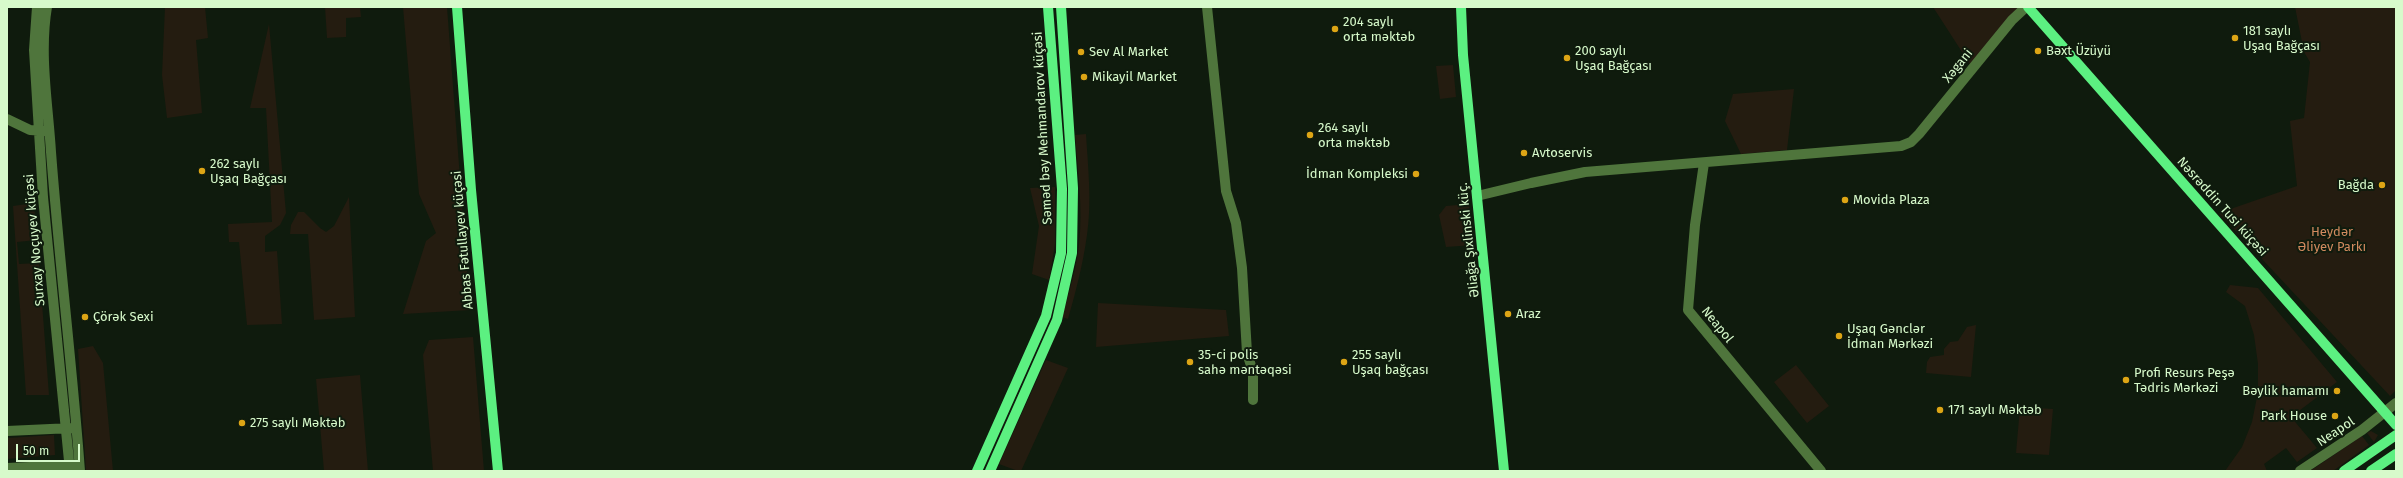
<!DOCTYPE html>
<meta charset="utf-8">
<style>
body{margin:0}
#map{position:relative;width:2403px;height:478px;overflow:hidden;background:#0f1b0d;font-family:"Fira Sans",sans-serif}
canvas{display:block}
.frame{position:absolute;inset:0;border:8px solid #d7facb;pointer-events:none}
.scale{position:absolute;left:16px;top:444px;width:64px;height:18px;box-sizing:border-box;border:2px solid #d7facb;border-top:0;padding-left:5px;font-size:12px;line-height:14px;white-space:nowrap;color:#d7facb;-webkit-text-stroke:3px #0f1b0d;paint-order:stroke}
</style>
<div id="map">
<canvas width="2403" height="478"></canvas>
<div class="frame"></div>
<div class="scale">50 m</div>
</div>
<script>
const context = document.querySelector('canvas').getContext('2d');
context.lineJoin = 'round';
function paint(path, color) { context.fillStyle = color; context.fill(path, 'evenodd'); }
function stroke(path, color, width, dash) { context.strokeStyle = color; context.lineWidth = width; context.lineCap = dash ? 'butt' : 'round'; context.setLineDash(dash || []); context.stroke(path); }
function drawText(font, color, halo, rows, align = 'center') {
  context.font = font + ' "Fira Sans",sans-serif'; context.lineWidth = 4; context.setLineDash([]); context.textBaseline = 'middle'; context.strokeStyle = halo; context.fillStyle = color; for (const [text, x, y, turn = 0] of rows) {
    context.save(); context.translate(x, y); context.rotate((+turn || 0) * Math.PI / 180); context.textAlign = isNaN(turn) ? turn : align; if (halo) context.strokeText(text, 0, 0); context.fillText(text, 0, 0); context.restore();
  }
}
paint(new Path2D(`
 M165,7H205L208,38L196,40L202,113L167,118L162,75Z
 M325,7H360L361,17L346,18V37L327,38Z
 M403,7H447L470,310L403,314L426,241L436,233L419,194Z
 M1933,7H2026L1973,69Z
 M2295,7H2396V390L2390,396L2219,213L2297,186L2290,121L2304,118L2310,62L2304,52Z
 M269,24L286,213L280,225L265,236V252L277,251L282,324L247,325L239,242H229L228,224L272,222L266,108H250Z
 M1453,65L1456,97L1440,99L1436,66Z
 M1794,89L1787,150L1741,154L1725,121L1733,94Z
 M1086,134C1088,167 1092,202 1087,235C1083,264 1076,291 1068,319L1062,317C1069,293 1076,270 1079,245C1083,209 1078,171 1075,135Z
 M1055,187V244L1049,280L1032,274L1039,226L1030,188Z
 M349,197L355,317L314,320L308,234H290L291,225L298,212H304L320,228L326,232L334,226Z
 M34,203L37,240L17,242L19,264L39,263L49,395H26L13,206Z
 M1469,204L1473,245L1446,247L1439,215L1446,206Z
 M2230,285L2258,288L2337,382L2291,417L2317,448L2297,462L2286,448L2264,464L2267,471H2225L2242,447L2252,422L2258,392V364L2254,335L2245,306L2226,292Z
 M1098,303L1226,310L1229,336L1096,347Z
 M1976,325L1971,377L1926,373L1927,362L1930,357L1944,355V349L1950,342L1958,341L1967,327Z
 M473,337L484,471H433L423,355L429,340Z
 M93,346L103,363L113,471H86L78,349Z
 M1046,360L1068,368L1021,471H1018L999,464Z
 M1796,365L1829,406L1807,423L1774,382Z
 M360,375L368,471H324L316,379Z
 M2020,407L2053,409L2049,455L2016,453Z
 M2371,431L2378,435L2374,442L2367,433Z
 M54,435L55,455L7,459V438Z
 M2362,436L2369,445L2333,471H2310Z`), '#241c10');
stroke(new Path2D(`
 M37,7L34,50L43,197L70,471
 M47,7C39,54 48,104 51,152C59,258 72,364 80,471
 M1207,7L1226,191L1236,223L1242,268L1247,353L1253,372V400
 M7,119L30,130L46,131
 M1704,163L1695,225L1688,310L1821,471
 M1477,196L1531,183L1585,172L1901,146L1911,142L1919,134L2012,20L2026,7
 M7,431L72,428
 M7,468L75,465
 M2300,471L2362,430L2396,403`), '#4f753c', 10);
stroke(new Path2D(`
 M457,7L471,190L498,471
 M1461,7L1463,55L1504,471
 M2028,7L2396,425
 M977,471L1046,316L1061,253L1062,189L1048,7
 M990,471L1057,320L1072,253L1073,188L1061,7
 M2344,471L2396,435
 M2371,471L2396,454`), '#5cf081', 10);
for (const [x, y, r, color] of [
 [1335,29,4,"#dda515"],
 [2235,38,4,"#dda515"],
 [2038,51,4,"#dda515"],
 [1081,52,4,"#dda515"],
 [1567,58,4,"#dda515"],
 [1084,77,4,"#dda515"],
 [1310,135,4,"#dda515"],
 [1524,153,4,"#dda515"],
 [202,171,4,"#dda515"],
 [1416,174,4,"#dda515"],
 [2382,185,4,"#dda515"],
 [1845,200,4,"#dda515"],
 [1508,314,4,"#dda515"],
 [85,317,4,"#dda515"],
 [1839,336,4,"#dda515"],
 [1190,362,4,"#dda515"],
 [1344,362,4,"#dda515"],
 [2126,380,4,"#dda515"],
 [2337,391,4,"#dda515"],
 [1940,410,4,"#dda515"],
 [2335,416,4,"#dda515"],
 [242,423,4,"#dda515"]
]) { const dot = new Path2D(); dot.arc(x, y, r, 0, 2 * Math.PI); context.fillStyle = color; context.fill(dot); stroke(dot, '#0f1b0d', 1.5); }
drawText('13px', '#d7facb', '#0f1b0d', [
 ["204 saylı",1343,22],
 ["orta məktəb",1343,37],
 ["181 saylı",2243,31],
 ["Uşaq Bağçası",2243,46],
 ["200 saylı",1575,51],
 ["Uşaq Bağçası",1575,66],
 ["Bəxt Üzüyü",2046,51],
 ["Sev Al Market",1089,52],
 ["Mikayil Market",1092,77],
 ["264 saylı",1318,128],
 ["orta məktəb",1318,143],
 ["Avtoservis",1532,153],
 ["262 saylı",210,164],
 ["Uşaq Bağçası",210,179],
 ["İdman Kompleksi",1408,174,"right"],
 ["Bağda",2374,185,"right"],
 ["Movida Plaza",1853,200],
 ["Araz",1516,314],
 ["Çörək Sexi",93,317],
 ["Uşaq Gənclər",1847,329],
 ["İdman Mərkəzi",1847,344],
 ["35-ci polis",1198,355],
 ["sahə məntəqəsi",1198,370],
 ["255 saylı",1352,355],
 ["Uşaq bağçası",1352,370],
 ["Profi Resurs Peşə",2134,373],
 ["Tədris Mərkəzi",2134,388],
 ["Bəylik hamamı",2329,391,"right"],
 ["171 saylı Məktəb",1948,410],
 ["Park House",2327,416,"right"],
 ["275 saylı Məktəb",250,423]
], 'left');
drawText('13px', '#d7facb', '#0f1b0d', [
 ["Xəgani",1958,66,-51],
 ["Səməd bəy Mehmandarov küçəsi",1043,128,-93],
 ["Nəsrəddin Tusi küçəsi",2222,207,48],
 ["Surxay Noçuyev küçəsi",35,240,-95],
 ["Abbas Fətullayev küçəsi",463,240,-95],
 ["Əliağa Şıxlinski küç.",1469,240,-96],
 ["Neapol",1717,325,51],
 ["Neapol",2336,432,-34]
]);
drawText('13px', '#d28a5f', '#0f1b0d', [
 ["Heydər",2332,232],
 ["Əliyev Parkı",2332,247]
]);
</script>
